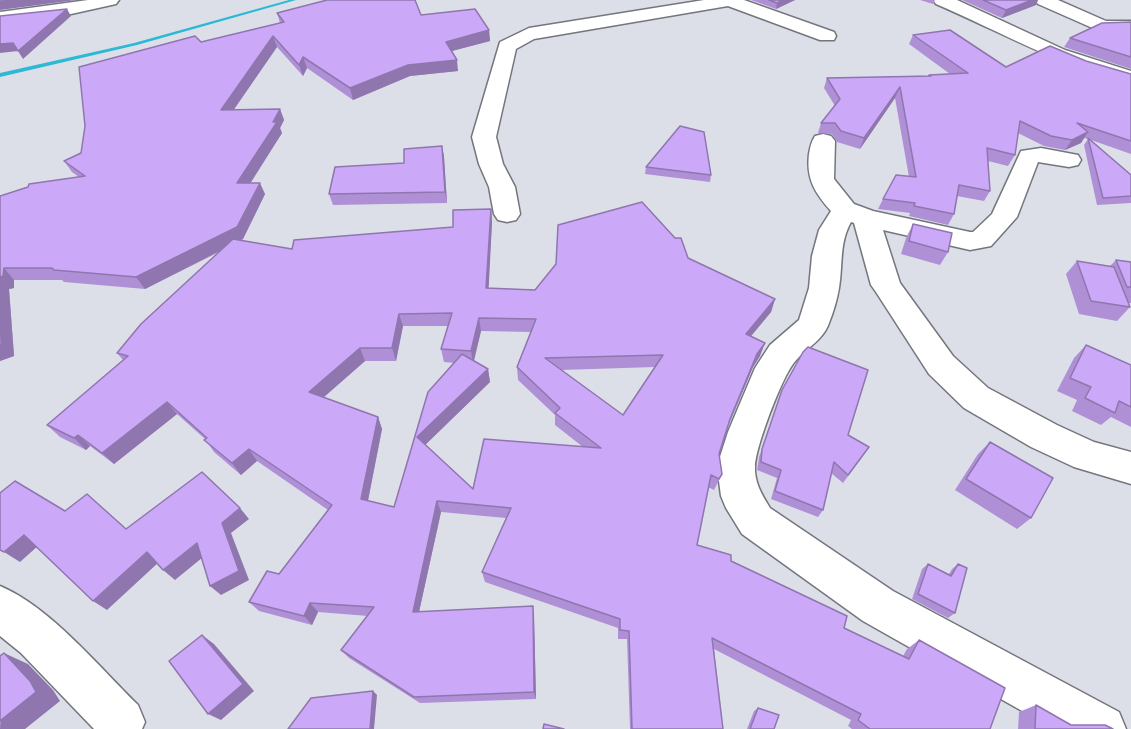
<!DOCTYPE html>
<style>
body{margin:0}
canvas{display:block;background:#dddfe8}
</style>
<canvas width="1131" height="729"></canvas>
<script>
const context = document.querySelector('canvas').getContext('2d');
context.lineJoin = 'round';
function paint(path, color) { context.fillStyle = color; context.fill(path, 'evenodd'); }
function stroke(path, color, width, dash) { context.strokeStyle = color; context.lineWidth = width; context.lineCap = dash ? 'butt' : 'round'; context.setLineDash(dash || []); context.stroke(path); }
paint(new Path2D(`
 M289,0H296L137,45L0,77V73L134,43Z`), '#2db9d5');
const minor = new Path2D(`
 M88,0H119L116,4L71,14L0,22V12Z
 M704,0H744L834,32L836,36L834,40H820L728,6L534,39L516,49L496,137L503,164L515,187L520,214L516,220L507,222L498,220L494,214L489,187L479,164L472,137L500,42L529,28Z
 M933,0H957L1065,50L1131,71V84C1062,67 1001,32 936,4Z
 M1035,0H1058L1106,21H1131V31L1097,30L1038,4Z
 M823,134L831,136L835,141L834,179L854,204L873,211L970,232H973L992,214L1021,151L1041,148L1078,155L1081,160L1078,165L1069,167L1038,162L1017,217L991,246L970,250L883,230L900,283L953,356L988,388L1057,425L1094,442L1131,452V484L1074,467L1031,447L964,408L929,374L876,292L871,285L854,223L851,222C839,243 843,265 839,288C837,300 833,313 829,323C823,341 803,350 793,364C781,380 756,446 755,466C754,482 762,495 770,508L893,591L1119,712L1126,729H1054L863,621L742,534L726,508L721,496L717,466L728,432L755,368L770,345L799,320L809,288L812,256L819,230L831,211C815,193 806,179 809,154C810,148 811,142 815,136Z
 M0,586C50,607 99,667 138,705L145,722L142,729H94L21,653L0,636Z`);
stroke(minor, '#74767e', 3);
paint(minor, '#fff');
paint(new Path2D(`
 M751,0H795L776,9Z
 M920,0H935L933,4Z
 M962,0H1038L1036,5L1002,18Z
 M277,13L421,15L489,30L490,41L452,51L458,71L410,76L353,100L307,68L303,76L277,47L234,109H280L284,120L280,128L282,133L250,183L265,194L243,239L241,240L292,249L453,227L491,209L492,222L488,288L535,290L688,258L775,299L771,312L751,336L760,356L753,367L727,429L719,454L722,474L714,490L708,487L697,545L731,561L844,628L903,656L907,649L919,640L990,729H852L848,726L851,720L714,649L723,729H630L627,639H618V628L485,582L482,572L506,518L441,512L419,612L534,615L536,699L420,703L349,658L341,650L368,616L318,612L312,625L259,611L249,602L279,574L328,510L257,461L241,475L214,452L205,439L177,414L114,464L90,446L86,450L60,437L47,425L123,360L117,353L219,252L145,289L64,282L62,280H14V288L9,289L14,356L0,361V196L79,177L72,172L64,161L81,153L201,42L280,23ZM403,326H448L441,349L444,362L455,363L394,507L368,501L382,429L378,417L324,397L365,361H396ZM481,331L531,332L517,367L518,380L555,415V425L583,447L473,489L425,445L490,382L488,369L474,361ZM655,367L623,415L561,370Z
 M1131,22V69L1064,47L1070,38Z
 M913,35L1006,67L1086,61L1131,74V154L1091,140L1131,175V203L1097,205L1084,145L1088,139L1084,138L1081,143L1065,150L1044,146L1018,133L1015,155L1008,166L988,161L990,191L984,201L957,196L954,214L948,225L909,216L910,213L878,209L883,199L909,177L895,98L860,149L837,142L832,134L818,133L821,123L835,106L824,88L827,78L928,76L929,75L950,74L909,44Z
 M442,146L444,157L447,203L333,205L329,194L404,163Z
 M646,167L711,175L710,182L645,174Z
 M913,224L948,252L940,265L901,254L906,238Z
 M1116,260L1131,262V303H1128L1130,307L1117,321L1079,314L1066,274L1077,261L1110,266Z
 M1086,345L1131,365V427L1111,417L1101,425L1072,411L1077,400L1057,391L1074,358Z
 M782,390L848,435L863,456L843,483L831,473L823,510L818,517L771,499L777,478L757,470L759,457Z
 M990,442L1031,518L1017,529L955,490L978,454Z
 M928,564L949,574L952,569L958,564L955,613L948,618L912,599L922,569Z
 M1036,705L1071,725L1113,729H1018L1019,712Z
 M758,708L774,729H747L754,711Z`), '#af90d6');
paint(new Path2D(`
 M15,0H76L0,10V2Z
 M783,0H795L776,9L777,3Z
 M1032,0H1038L1036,5L1002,18L1006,10Z
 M67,9L71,16L23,59L18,51L0,53V44Z
 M489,30L490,41L448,52L446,42Z
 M273,36L277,47L226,121L221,110Z
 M303,57L307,68L303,76L299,65Z
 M457,60L458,71L410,76L353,100L350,88L408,65Z
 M900,87L895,98L860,149L864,138Z
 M280,109L284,120L280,128L282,133L243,195L237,183L273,122Z
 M1088,132L1081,143L1065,150L1072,140Z
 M442,146L444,157L447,203L445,192Z
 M260,183L265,194L243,239L145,289L136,277Z
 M491,209L492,222L488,301L486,288Z
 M4,268L14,280V288L9,289L14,356L0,361V363V277Z
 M775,299L771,312L742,347L746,334Z
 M399,314L403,326L396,361L392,348Z
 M479,318L481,331L473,364L471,351Z
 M765,343L760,356L753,367L726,431L757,354Z
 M360,348L365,361L316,404L309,392Z
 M488,369L490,382L421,449L417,437Z
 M167,402L177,414L114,464L102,453Z
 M378,417L382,429L366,510L361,499Z
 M78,435L90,446L86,450L74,438Z
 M249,449L257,461L241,475L232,463Z
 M437,501L441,512L417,621L413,612Z
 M240,508L249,519L231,533L249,580L221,595L210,586L222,523Z
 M24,535L39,545L20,562L4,552Z
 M197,543L208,553L175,580L163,570Z
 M147,552L159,562L107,610L93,601Z
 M310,603L318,612L312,625L304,616Z
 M533,606L534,615L536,699L534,692Z
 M202,635L214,644L254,691L221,720L208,714Z
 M4,653L28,664L53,690L60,701L25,729H0Z
 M373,691L377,695L374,729H370Z`), '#8f76ae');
const building = new Path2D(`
 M0,0H15L0,2Z
 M327,0H415L421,15L475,9L489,30L446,42L457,60L408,65L350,88L303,57L299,65L273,36L221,110L280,109L273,122H277L237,183H260L237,227L136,277L54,270L52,268H4L3,276L0,277V196L28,187L29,184L85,176L64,161L81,153L85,126L79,67L195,36L201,42L284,22L277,13Z
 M769,0H783L777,3Z
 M983,0H1032L1006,10Z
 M67,9L18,51L13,43L0,44V16Z
 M1131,22V57L1070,38L1102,23Z
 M950,30L1006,67L1050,46L1086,61L1131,74V141L1077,123L1088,132L1072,140L1051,136L1020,121L1015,155L987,148L990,191L959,185L954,214L914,206L915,203L883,199L896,175L916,177L900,87L864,138L841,131L835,123H821L840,99L827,78L931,76L929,75L968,73L913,35Z
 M680,126L704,132L711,175L646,167Z
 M1088,138L1131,175V196L1103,198Z
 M442,146L445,192L329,194L335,167L404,163V149Z
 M642,202L675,238H681L688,258L775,299L746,334L765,343L757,354L730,419L719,454L722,474L719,479L711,475L697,545L731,555V561L847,616L844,628L909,659L919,640L1005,688L990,729H870L858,720L861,714L712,638L723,729H632L629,631L620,630V619L482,572L511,508L437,501L413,612L533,606L534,692L414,697L341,650L374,607L310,603L304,616L249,602L267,571L279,574L332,505L249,449L232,463L204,440L207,438L167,402L102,453L78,435L74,438L47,425L128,356L117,353L141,324L233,239L292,249L294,240L453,227V210L491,209L486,288L535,290L556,264L558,225ZM452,313L441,349L471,351L479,318L536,319L517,367L560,408L555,413L601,448L484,439L473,489L417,437L488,369L462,354L428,392L394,507L361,499L378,417L309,392L360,348H392L399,314ZM663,355L623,415L545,358Z
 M913,224L952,233L948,252L909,241Z
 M1116,260L1131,262V287H1127Z
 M1077,261L1114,267L1130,307L1091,301Z
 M0,308L2,345H0Z
 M1086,345L1131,365V407L1119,401L1115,413L1085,398L1091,387L1070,378Z
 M808,347L868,370L848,435L869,447L848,475L834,462L823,510L775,491L781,470L761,462L762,449L782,390L803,352Z
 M990,442L1053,478L1031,518L966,479Z
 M202,472L240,508L222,523L239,571L210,586L197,543L163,570L147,552L93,601L24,535L4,552L0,550V493L15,481L65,511L87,494L126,529Z
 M928,564L951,576L958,564L967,568L955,613L918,594Z
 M202,635L243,684L208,714L169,661Z
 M4,653L30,681L36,692L0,721V656Z
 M373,691L370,729H288L311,698Z
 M1036,705L1071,725H1105L1113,729H1035Z
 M758,708L779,715L774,729H750Z
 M544,724L564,729H543Z`);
paint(building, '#cca8f9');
stroke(building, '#8f76ae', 1.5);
</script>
